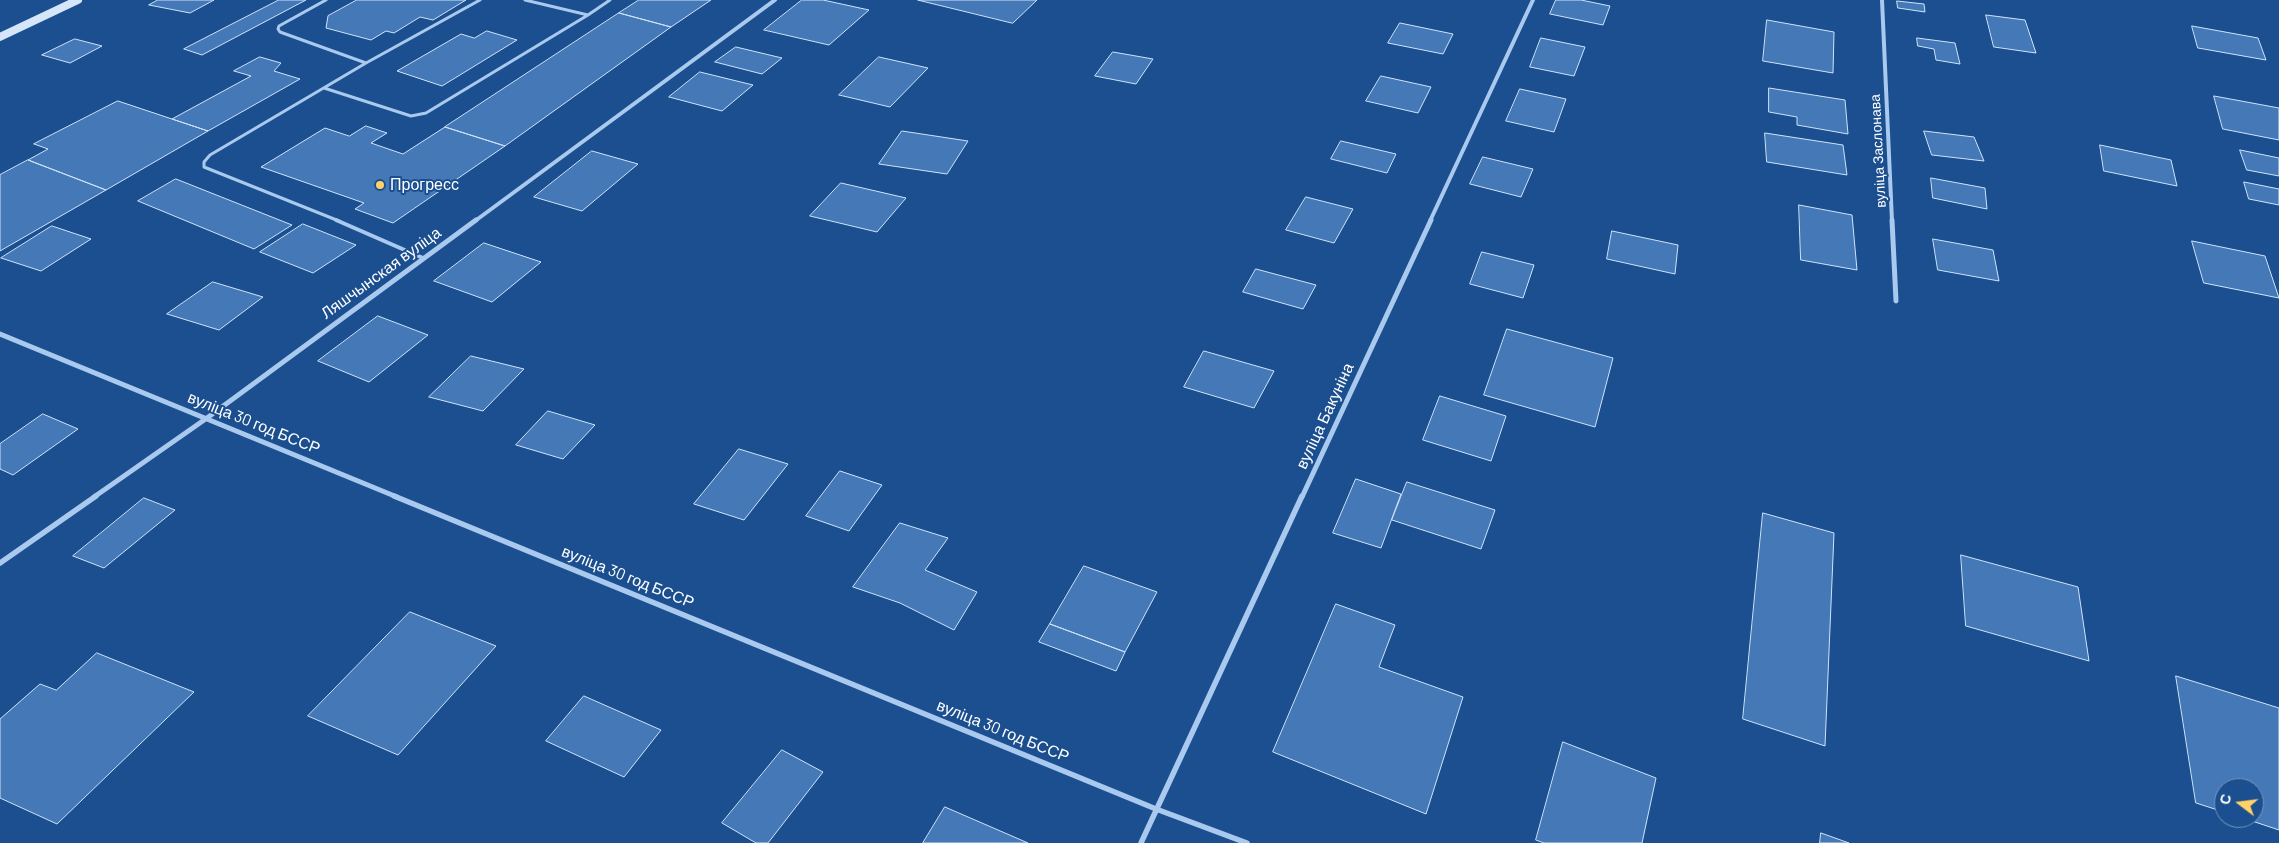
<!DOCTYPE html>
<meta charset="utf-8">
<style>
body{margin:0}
#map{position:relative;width:2279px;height:843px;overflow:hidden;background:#1b4f8f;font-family:Barlow,sans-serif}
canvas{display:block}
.north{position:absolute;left:2214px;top:778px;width:50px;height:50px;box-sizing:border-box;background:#1b4f8f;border:1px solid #7695bc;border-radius:50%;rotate:285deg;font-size:14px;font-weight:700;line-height:20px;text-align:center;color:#fff}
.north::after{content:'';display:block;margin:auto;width:18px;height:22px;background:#ffd166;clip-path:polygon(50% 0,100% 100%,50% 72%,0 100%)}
</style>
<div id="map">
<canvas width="2279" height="843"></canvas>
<div class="north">С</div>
</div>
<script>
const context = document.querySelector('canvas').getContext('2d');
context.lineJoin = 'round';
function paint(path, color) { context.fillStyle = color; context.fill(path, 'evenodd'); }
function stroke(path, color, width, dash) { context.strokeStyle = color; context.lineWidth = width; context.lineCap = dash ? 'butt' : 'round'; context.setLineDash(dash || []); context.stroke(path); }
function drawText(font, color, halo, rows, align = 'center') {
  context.font = font + ' Barlow,sans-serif'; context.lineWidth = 4; context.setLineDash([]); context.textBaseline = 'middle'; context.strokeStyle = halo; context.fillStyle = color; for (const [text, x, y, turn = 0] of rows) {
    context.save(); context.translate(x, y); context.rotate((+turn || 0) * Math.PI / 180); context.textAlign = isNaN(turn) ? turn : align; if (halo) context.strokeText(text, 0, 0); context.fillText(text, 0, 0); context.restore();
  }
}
const building = new Path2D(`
 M158,0H214L190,13L149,5Z
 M279,0H306L202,55L184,49Z
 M357,0H466L433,20L420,17L394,33L386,31L371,40L326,28L328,16Z
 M639,0H711L671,27L619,13Z
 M802,0H823L869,10L829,45L764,30Z
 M918,0H1037L1013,23Z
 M1556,0H1581L1610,6L1603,25L1550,14Z
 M1897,1L1924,4L1925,12L1898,8Z
 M619,13L671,27L505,146L445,127Z
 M1986,15L2025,20L2036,53L1994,47Z
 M1767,20L1834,32L1833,73L1763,61Z
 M1400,23L1453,34L1443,54L1388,43Z
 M2192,26L2258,38L2266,60L2198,48Z
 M487,31L517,40L442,86L397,71L461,34L474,38Z
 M1541,38L1585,47L1574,76L1530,67Z
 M1917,38L1955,43L1960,64L1936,60L1934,49L1918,46Z
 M75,39L102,46L70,63L42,55Z
 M736,47L782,58L762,74L715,62Z
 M1113,52L1153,59L1136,84L1095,76Z
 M260,57L281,63L274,71L300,79L208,131L172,119L251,76L234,71Z
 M879,57L928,68L890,107L839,95Z
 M700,72L753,85L722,111L669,97Z
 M1381,76L1431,87L1418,113L1366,101Z
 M1769,88L1845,100L1848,134L1797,125V117L1769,112Z
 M1520,89L1566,99L1554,132L1506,121Z
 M2214,96L2279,108V140L2223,129Z
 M118,101L208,131L106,190L28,160L48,149L34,144Z
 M366,126L387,133L371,143L403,154L445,127L505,146L393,223L355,209L364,203L261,167L325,128L349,136Z
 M902,131L968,141L947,174L879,164Z
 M1924,131L1974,137L1984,161L1932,155Z
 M1765,133L1843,145L1847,175L1767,162Z
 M1341,141L1396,154L1387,173L1331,159Z
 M2100,145L2171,160L2177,186L2104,171Z
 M2240,150L2279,158V176L2247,170Z
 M592,151L638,164L582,211L534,197Z
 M1483,157L1533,169L1521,197L1470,184Z
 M28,160L106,190L0,251V175Z
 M1931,178L1985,188L1987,209L1933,198Z
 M176,179L292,225L254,249L138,201Z
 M2244,182L2279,189V205L2249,199Z
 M841,183L906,198L877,232L810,216Z
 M1306,197L1353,209L1334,243L1286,230Z
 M1799,205L1852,215L1857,270L1801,260Z
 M303,224L356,245L313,273L260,252Z
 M52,226L91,239L41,271L1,258Z
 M1612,231L1678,245L1675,274L1607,259Z
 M1933,239L1993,250L1999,281L1938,270Z
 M2192,241L2265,256L2279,298L2204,283Z
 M484,243L541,262L492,302L434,281Z
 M1482,252L1534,265L1523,298L1470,284Z
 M1256,269L1316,285L1303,309L1243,292Z
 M213,282L263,297L219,330L167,314Z
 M378,316L428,335L369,382L318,361Z
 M1507,329L1613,358L1595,427L1484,395Z
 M1204,351L1274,371L1254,408L1184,387Z
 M471,356L524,369L483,411L429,397Z
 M1440,396L1506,416L1491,461L1423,440Z
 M548,411L595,425L563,459L516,445Z
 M43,414L78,429L13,475L0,469V444Z
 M739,449L788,464L744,520L694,504Z
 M840,471L882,485L849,531L806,516Z
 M1356,479L1401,494L1381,548L1333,533Z
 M1407,482L1495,510L1481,549L1392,520Z
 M144,498L175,510L104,568L73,556Z
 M1763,513L1834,533L1825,746L1743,719Z
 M900,523L948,538L925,570L977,592L954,630L900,603L853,587Z
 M1961,555L2078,587L2089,661L1966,626Z
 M1084,566L1157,592L1125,652L1050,624Z
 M1336,604L1395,625L1379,667L1463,697L1426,814L1273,752Z
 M410,612L496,646L398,755L308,716Z
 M1050,624L1125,652L1116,671L1039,642Z
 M97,653L194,692L57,824L0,798V719L40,684L56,690Z
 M2176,676L2279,708V830L2243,818H2254V788H2224V812L2196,803Z
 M584,696L661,730L624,777L546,741Z
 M1563,742L1656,778L1642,843H1544L1536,840Z
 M782,750L823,772L768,843H756L722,823Z
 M945,807L1028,843H923Z
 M1821,833L1849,843H1820Z`);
paint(building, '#4478b7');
stroke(building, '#cfe3fa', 1);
stroke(new Path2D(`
 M326,0L279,26L278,29L280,32L366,63
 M525,0L588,15L610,0
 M324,88L411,116L426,113L588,15
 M339,221L204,167V162L210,155L366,63L480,0`), '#a9c9ee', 3);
stroke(new Path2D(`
 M336,220L423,258`), '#a9c9ee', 4);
stroke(new Path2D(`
 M1882,0L1892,221
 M475,221L775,0
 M1430,221L1533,0`), '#a9c9ee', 4);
stroke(new Path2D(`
 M1892,220L1896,301
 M0,334L397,497
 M94,497L207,418L476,220
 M1302,497L1431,220`), '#a9c9ee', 5);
stroke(new Path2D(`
 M394,496L1156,809L1247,843
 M0,563L96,496
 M1141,843L1302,496`), '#a9c9ee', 5.5);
stroke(new Path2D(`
 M0,37L78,0`), '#d6e6fa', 8);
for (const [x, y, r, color] of [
 [380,185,5,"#ffd166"]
]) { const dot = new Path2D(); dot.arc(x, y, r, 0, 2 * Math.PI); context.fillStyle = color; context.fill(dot); stroke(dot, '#1b4f8f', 2); }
drawText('14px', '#fff', '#1b4f8f', [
 ["вуліца Заслонава",1878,151,-93]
]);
drawText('16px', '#fff', '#1b4f8f', [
 ["Прогресс",390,185]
], 'left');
drawText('16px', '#fff', '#1b4f8f', [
 ["Ляшчынская вуліца",381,273,-36],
 ["вуліца Бакуніна",1325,416,-65],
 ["вуліца 30 год БССР",254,423,22],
 ["вуліца 30 год БССР",628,577,22],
 ["вуліца 30 год БССР",1003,731,22]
]);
</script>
